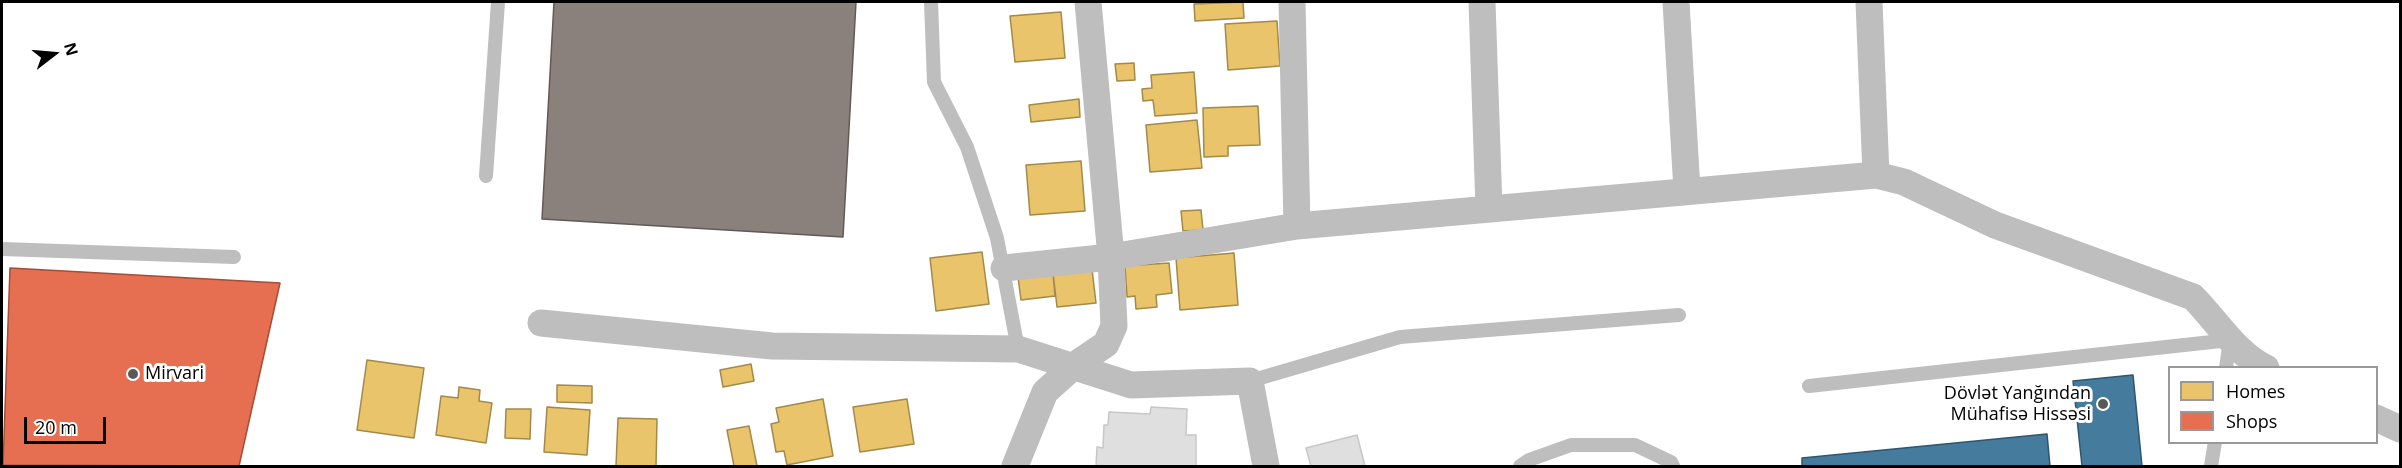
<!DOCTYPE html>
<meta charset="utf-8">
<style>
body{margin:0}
#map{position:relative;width:2402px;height:468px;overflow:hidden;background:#fff;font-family:"Open Sans",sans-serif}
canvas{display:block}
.frame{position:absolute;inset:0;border:3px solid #000;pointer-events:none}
.legend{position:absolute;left:2168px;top:366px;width:210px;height:78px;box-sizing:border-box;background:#fff;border:2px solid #999;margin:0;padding:8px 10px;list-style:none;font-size:18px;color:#000}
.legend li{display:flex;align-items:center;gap:12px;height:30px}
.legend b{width:30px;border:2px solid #999}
.north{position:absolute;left:24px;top:24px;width:60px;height:60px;-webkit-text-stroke:4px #fff;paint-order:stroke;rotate:74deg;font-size:16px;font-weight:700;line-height:24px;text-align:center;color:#000}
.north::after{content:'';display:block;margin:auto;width:21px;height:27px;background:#000;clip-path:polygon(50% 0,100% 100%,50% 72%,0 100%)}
.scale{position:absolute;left:24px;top:417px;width:82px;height:27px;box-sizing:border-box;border:3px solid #000;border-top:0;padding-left:8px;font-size:18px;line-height:21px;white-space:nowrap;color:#000;-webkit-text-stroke:4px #fff;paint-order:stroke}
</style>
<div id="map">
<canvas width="2402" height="468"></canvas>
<div class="frame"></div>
<ul class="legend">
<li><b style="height:16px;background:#e9c46a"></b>Homes</li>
<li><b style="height:16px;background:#e76f51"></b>Shops</li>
</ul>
<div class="north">N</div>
<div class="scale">20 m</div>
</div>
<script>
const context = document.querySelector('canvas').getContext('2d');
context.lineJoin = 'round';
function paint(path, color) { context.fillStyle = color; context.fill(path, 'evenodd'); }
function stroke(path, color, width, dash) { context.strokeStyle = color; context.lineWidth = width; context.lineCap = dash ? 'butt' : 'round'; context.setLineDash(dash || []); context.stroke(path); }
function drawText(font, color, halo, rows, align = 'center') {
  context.font = font + ' "Open Sans",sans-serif'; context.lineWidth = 6; context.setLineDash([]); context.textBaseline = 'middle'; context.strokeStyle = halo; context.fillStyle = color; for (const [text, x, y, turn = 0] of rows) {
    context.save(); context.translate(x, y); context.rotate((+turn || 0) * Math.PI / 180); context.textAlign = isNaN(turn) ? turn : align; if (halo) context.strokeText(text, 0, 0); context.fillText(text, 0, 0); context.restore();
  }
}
const homes = new Path2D(`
 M1243,2L1244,18L1195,21L1194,4Z
 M1061,12L1065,58L1015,62L1010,16Z
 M1277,21L1280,66L1228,70L1225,24Z
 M1134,63L1135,80L1117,81L1115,64Z
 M1194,72L1197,113L1155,116L1153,100L1143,101L1142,89L1152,88L1151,75Z
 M1079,99L1080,117L1031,122L1029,105Z
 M1258,106L1260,145L1228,146V156L1204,157L1203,108Z
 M1197,120L1202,168L1150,172L1146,125Z
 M1081,161L1085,211L1030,215L1026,165Z
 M1201,210L1203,230L1183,231L1181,211Z
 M982,252L989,304L936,311L930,258Z
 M1234,253L1238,305L1180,310L1176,258Z
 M1169,263L1172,293L1156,295L1157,307L1136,309L1135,296L1127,297L1125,266Z
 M1092,269L1096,303L1057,307L1053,273Z
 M1053,273L1055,296L1021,300L1018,277Z
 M367,360L424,368L414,438L357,430Z
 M751,364L754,381L723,387L720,370Z
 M557,385L592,386V403L557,402Z
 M459,387L480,390L479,401L492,403L486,443L436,435L441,396L458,398Z
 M823,399L833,456L787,465L784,451L776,452L771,424L779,422L776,408Z
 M907,399L914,444L860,452L853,407Z
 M547,407L590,410L587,455L544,452Z
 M506,409H531L530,439L505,438Z
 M618,418L657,419L656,466H616Z
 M749,426L757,466H734L727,430Z`);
paint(homes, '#e9c46a');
stroke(homes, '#a3894a', 1.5);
const shops = new Path2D(`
 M10,268L280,283L239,466L3,465Z`);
paint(shops, '#e76f51');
stroke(shops, '#a24e39', 1.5);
const public = new Path2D(`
 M2133,375L2142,466H2082L2073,381Z
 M2047,434L2050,466H1802V458Z`);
paint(public, '#457b9d');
stroke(public, '#30566e', 1.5);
const industry = new Path2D(`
 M554,2H856L843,237L542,219Z`);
paint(industry, '#8a817c');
stroke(industry, '#615a57', 1.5);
const building = new Path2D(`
 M1151,407L1187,409L1186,435H1196V466H1096L1097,447L1103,448L1104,425H1108L1109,412L1150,414Z
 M1357,435L1365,466H1311L1306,448Z`);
paint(building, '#dfdfdf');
stroke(building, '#c7c7c7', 1.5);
stroke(new Path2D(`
 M931,2L934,82L967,147L997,238L1018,349
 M486,176L498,2
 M2,249L234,257
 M1250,381L1400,337L1679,315
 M1809,386L2230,340L2226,368
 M1520,466L1529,460L1571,445H1635L1671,462L1673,466
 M2211,466L2215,442`), '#bebebe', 14);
stroke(new Path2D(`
 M1292,2L1297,226
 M1482,2L1489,209
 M1676,2L1687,191
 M1869,2L1876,175
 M1004,268L1111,257L1297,226L1876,175L1904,182L1995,225L2193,297C2216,320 2236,354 2266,368
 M541,323L772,346L1018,349L1131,385L1250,381L1266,466
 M2376,418L2400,429
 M1015,466L1045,392L1075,365L1106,344L1114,326L1111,257L1088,2`), '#bebebe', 27);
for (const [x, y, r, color] of [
 [133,374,6,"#595959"],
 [2103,404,6,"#595959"]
]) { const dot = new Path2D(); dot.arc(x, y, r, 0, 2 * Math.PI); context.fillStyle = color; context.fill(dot); stroke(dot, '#fff', 2); }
drawText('18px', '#000', '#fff', [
 ["Mirvari",145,374],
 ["Dövlət Yanğından",2091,394,"right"],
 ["Mühafisə Hissəsi",2091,415,"right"]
], 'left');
</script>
